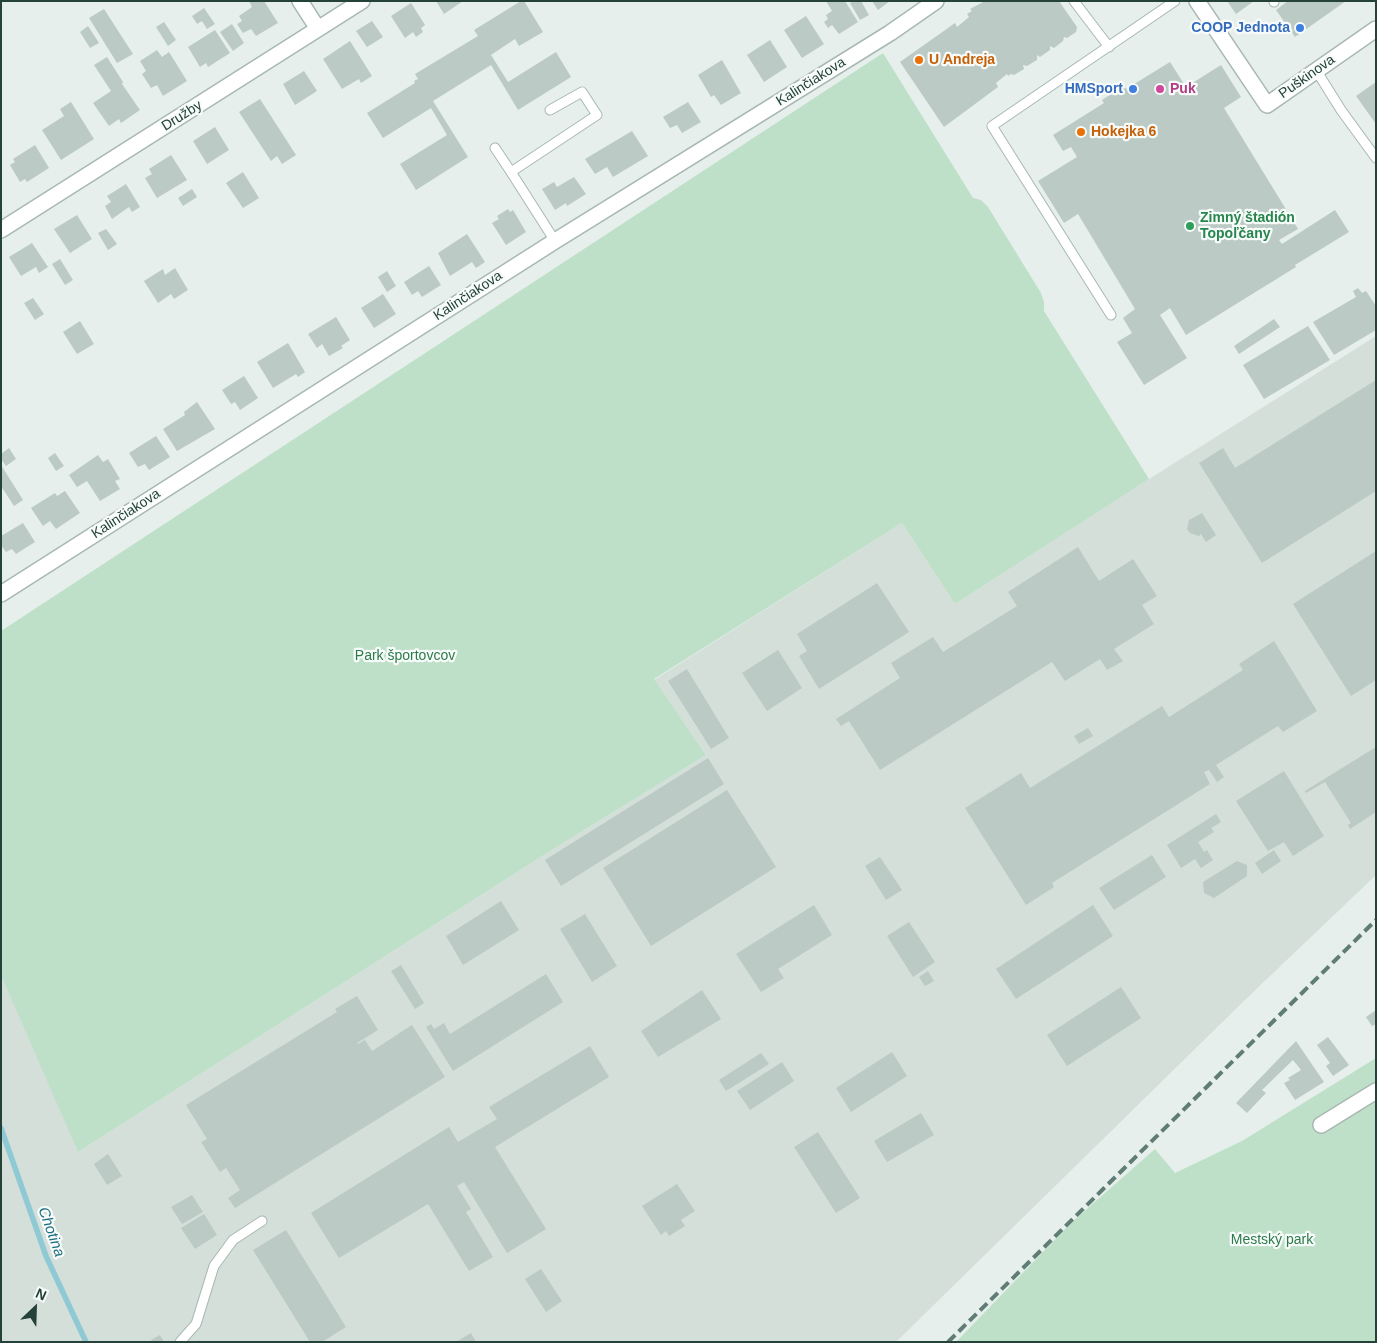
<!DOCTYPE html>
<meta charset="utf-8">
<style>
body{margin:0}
#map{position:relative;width:1377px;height:1343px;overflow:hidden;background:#e6efeb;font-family:Arial,sans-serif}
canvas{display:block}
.frame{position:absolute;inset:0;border:2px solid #24423a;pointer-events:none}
.north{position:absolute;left:10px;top:1283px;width:50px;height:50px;-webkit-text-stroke:4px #f7fbf9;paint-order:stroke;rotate:24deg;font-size:14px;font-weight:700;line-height:20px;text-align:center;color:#24423a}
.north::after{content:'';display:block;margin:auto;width:18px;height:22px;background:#24423a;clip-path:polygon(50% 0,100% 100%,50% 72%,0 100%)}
</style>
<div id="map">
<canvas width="1377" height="1343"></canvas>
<div class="frame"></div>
<div class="north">N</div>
</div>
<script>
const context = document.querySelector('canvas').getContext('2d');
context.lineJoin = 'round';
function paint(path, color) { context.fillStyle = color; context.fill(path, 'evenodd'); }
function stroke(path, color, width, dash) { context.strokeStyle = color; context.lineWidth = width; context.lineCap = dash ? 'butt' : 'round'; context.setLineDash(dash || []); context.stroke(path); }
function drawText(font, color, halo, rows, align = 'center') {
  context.font = font + ' Arial,sans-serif'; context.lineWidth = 4.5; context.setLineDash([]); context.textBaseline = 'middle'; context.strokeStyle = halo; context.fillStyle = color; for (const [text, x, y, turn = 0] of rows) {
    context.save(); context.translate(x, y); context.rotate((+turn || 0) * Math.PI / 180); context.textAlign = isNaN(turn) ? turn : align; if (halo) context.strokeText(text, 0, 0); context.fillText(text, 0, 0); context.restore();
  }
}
paint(new Path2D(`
 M1376,336V875L1248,997L896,1342H1V963L78,1152L547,853L706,755L654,680L902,523L955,604L1130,491Z`), '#d4dfda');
paint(new Path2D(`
 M883,53L973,198L981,200L988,207L1041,293L1044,302V311L1149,479L955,604L902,523L654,679L706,755L547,853L78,1152L1,975V631Z
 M1376,1058V1342H956L1072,1222L1155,1149L1175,1173L1242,1141Z`), '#bfe0c8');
stroke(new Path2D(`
 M1,1128L46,1256L86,1342`), '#8ec9d4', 5.5);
paint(new Path2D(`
 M249,1H264L278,23L256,36L251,29L243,33L237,24L242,21L239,16L252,7Z
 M436,1H463L444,14Z
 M521,1H524L543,32L519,46L515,39L491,55L508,82L556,52L571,77L518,110L491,65L433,101L468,157L416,190L400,164L447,135L431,108L383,138L367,113L415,83L414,81L418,79L415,74L478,36L474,30Z
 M826,1H845L858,22L839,34L832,25L828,28L824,22L828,19L826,15L832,11Z
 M854,1H861L869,15L860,20L850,3Z
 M872,1H890L878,10Z
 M985,1H1059L1077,27L1076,32L1067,38L1064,37L1063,41L1054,48L1050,46V50L1040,57L1037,55V60L1027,66L1023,65L1024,69L1014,75L1011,74L1008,76L1007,74L996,83L998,87L944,127L900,62L955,23L957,27L969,17L967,14L972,11L970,9Z
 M1227,1H1254L1236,14Z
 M1288,1H1346L1295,37L1276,10Z
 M411,3L425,25L421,28L423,32L416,37L413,32L405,38L391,16Z
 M204,8L215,24L207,29L202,21L197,24L192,16Z
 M104,9L133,54L117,63L89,18Z
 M806,16L824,44L802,58L784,30Z
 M372,21L383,37L367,47L356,31Z
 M164,22L176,40L168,46L156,27Z
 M232,24L244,43L233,51L220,32Z
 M88,26L99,43L90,48L80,32Z
 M215,30L230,53L208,67L206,63L200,67L188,47Z
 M770,40L787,67L764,82L747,55Z
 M350,41L372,76L361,83L359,79L342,89L323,59Z
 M157,50L162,57L169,52L187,81L163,96L157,85L151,88L142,74L146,71L140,61Z
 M107,57L123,82L122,84L140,110L121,123L119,119L109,126L93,103L111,91L94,65Z
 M722,60L741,93L721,105L714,95L711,97L698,75Z
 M1170,62L1186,87L1221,65L1241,97L1224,108L1298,229L1279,240L1282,244L1335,210L1349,232L1295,265L1296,267L1186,335L1170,308L1160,315L1187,358L1144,385L1117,342L1132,333L1123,318L1135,309L1078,214L1064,223L1038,181L1077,157L1071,147L1063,151L1053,135L1104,103L1102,100L1124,86L1126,89Z
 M304,71L317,91L295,105L283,84Z
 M1376,82V124L1356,96Z
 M260,99L296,155L282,164L277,156L271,161L239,112Z
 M71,102L94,139L61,160L42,130L64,116L60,109Z
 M688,102L701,122L682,133L677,125L670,128L663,117Z
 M215,127L229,150L207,164L193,141Z
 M632,131L648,156L613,177L607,167L595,174L585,159Z
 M35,145L49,168L27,182L25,179L20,182L10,165L15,162L13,159Z
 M171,155L187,180L157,198L145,178L152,174L149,169Z
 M243,172L259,198L243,208L226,183Z
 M574,177L586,194L567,206L566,203L555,210L542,189L554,182L557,187Z
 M126,184L140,207L132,212L129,207L112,219L105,206L111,202L107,196Z
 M192,189L197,197L183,206L178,198Z
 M508,209L510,212L513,210L526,232L506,245L492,223L499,219L497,216Z
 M77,215L92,239L70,253L54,229Z
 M106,229L117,244L108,250L98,233Z
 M467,234L485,262L476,268L472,262L450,276L438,253Z
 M32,243L48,267L39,273L36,267L21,276L9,257Z
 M60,259L73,280L65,285L52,264Z
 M429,266L441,285L422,297L418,291L412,295L404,282Z
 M175,268L188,290L174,299L171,294L158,303L144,281L163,269L165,275Z
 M387,271L396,286L387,292L378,277Z
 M1358,288L1362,293L1366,291L1376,306V330L1334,355L1313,322L1356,297L1353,291Z
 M383,294L396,314L374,328L361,308Z
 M33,298L44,314L35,320L24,303Z
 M336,317L350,340L341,346L343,348L329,356L322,344L317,348L308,334Z
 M1274,319L1280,327L1239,354L1234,346Z
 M80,321L94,344L77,354L63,332Z
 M1308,326L1330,360L1264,399L1243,365Z
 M288,343L305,372L298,377L296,374L273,388L257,362Z
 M244,376L258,398L240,410L235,402L231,404L222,390Z
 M1376,380V491L1262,563L1199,463L1223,448L1235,468Z
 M197,402L215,429L177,451L163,429L185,415L184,412Z
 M156,436L170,457L149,470L145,464L138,467L129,453Z
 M9,448L16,459L6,466L1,459V454Z
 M55,453L64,466L56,471L48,458Z
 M98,455L103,462L108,459L120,479L115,481L120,489L100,501L87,481L77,487L69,475Z
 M1,465L23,500L14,506L1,486Z
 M65,491L80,513L56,529L50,521L43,526L31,508L55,493L57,496Z
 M1202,513L1216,535L1206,542L1201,534L1199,536L1190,533L1187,529L1189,520Z
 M23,523L35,542L16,554L12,549L6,552L1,545V536Z
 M1078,547L1099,581L1133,559L1157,596L1142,605L1154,624L1114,649L1123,661L1107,670L1100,659L1065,681L1052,662L880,770L849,721L841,726L836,719L900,678L891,663L933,637L943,652L1017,606L1008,592Z
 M1376,551V680L1351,696L1293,604Z
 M877,583L909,632L819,689L799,656L807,651L797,634Z
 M1274,641L1317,711L1283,732L1278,726L1216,765L1224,777L1217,782L1209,770L1204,772L1210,784L1052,883L1054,887L1026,905L965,808L1021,773L1030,788L1162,706L1169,717L1243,670L1239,664Z
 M778,650L802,688L767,711L742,673Z
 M687,669L729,738L711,749L668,681Z
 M1088,728L1093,736L1079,744L1074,736Z
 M1376,747V812L1350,829L1348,825L1351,823L1325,782L1306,793L1305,791Z
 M708,758L724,784L561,886L545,860Z
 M1284,771L1324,836L1293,856L1284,842L1268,851L1236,801Z
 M727,790L776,867L651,946L603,868Z
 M1216,814L1221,822L1211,828L1214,832L1198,842L1204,852L1207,850L1213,860L1201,868L1195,859L1181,868L1167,845Z
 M1274,850L1281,861L1262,874L1255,863Z
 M1152,855L1166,877L1114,910L1099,888Z
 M880,857L902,890L886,900L865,866Z
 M1237,861L1247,865V876L1214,898L1204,893L1203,882Z
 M501,901L519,930L463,965L446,936Z
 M814,905L832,935L778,969L784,978L761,992L736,954Z
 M1093,905L1113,936L1016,999L996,969Z
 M585,914L617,966L592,982L560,929Z
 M909,922L935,962L913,977L887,936Z
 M401,965L424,1003L415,1009L391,971Z
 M928,971L934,981L925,986L919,977Z
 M546,974L563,1002L453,1071L426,1027L431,1024L434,1029L444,1023L450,1034Z
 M1121,987L1141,1018L1067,1066L1047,1035Z
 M702,990L721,1019L658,1057L641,1031Z
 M357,996L378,1030L357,1043L358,1044L365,1040L372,1051L412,1025L445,1077L235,1208L228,1198L240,1190L226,1168L220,1172L201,1142L207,1139L186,1105L337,1012L335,1009Z
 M1376,1010V1024L1372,1026L1366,1017Z
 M1328,1037L1349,1065L1333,1076L1326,1066L1330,1063L1317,1045Z
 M1296,1041L1324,1082L1295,1100L1284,1083L1290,1080L1288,1078L1301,1070L1293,1060L1262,1090L1266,1093L1247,1113L1236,1103Z
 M590,1046L609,1077L495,1147L546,1229L507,1253L464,1182L457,1186L471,1209L466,1212L493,1257L469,1271L428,1204L339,1258L311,1213L449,1127L458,1142L497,1119L489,1107Z
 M892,1052L907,1076L851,1112L836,1088Z
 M761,1053L769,1064L726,1091L719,1080Z
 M782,1062L794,1081L750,1110L737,1091Z
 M921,1113L934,1135L887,1162L874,1141Z
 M818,1132L860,1198L836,1213L794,1147Z
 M108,1154L122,1176L107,1185L94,1164Z
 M677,1184L695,1211L681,1220L685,1226L669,1236L666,1231L661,1235L642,1206Z
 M192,1195L203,1212L182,1224L171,1207Z
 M204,1214L217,1235L195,1249L181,1228Z
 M286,1230L346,1327L322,1342H310L253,1250Z
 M541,1269L562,1301L546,1312L525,1279Z
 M471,1333L476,1342H456Z
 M160,1335L164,1342H152L151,1340Z`), '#bbcac4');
const service = new Path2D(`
 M1074,1L1109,47
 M1274,2V1
 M1316,70L1341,110L1376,158
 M550,110L582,92L597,115L511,172L555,241
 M495,148L511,172
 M1111,315L992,126L1175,1
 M180,1342L196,1324L214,1266L233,1240L262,1221`);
const minor = new Path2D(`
 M300,1L318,29
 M1197,1L1267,105L1376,29
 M1,230L362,1
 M1,594L555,241L890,33L936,1
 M1321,1125L1376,1091`);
stroke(service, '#a8b8b2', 11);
stroke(minor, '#a8b8b2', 18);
stroke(service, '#fff', 9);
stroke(minor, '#fff', 15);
stroke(new Path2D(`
 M948,1342L1376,920`), '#5f7d75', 4, [10, 5]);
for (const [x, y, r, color] of [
 [1300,28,5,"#3f7fe0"],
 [919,60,5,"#e8710a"],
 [1133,89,5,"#3f7fe0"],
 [1160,89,5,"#d1479c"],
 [1081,132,5,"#e8710a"],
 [1190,226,5,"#2e9e5b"]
]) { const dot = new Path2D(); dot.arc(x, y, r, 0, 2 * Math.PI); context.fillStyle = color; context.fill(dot); stroke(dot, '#f7fbf9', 2); }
drawText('bold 14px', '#366cbe', '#f7fbf9', [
 ["COOP Jednota",1290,28],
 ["HMSport",1123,89]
], 'right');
drawText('bold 14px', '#c56008', '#f7fbf9', [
 ["U Andreja",929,60],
 ["Hokejka 6",1091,132]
], 'left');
drawText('14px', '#24423a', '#f7fbf9', [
 ["Puškinova",1307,77,-35],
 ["Kalinčiakova",811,82,-32],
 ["Družby",182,116,-32],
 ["Kalinčiakova",468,296,-33],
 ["Kalinčiakova",126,514,-33]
]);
drawText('bold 14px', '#b23c85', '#f7fbf9', [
 ["Puk",1170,89]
], 'left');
drawText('bold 14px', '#27864d', '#f7fbf9', [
 ["Zimný štadión",1200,218],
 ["Topoľčany",1200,234]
], 'left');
drawText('14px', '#2d7a4b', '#f7fbf9', [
 ["Park športovcov",405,656],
 ["Mestský park",1272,1240]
]);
drawText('italic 15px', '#1c6f80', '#f7fbf9', [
 ["Chotina",51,1232,70]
]);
</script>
